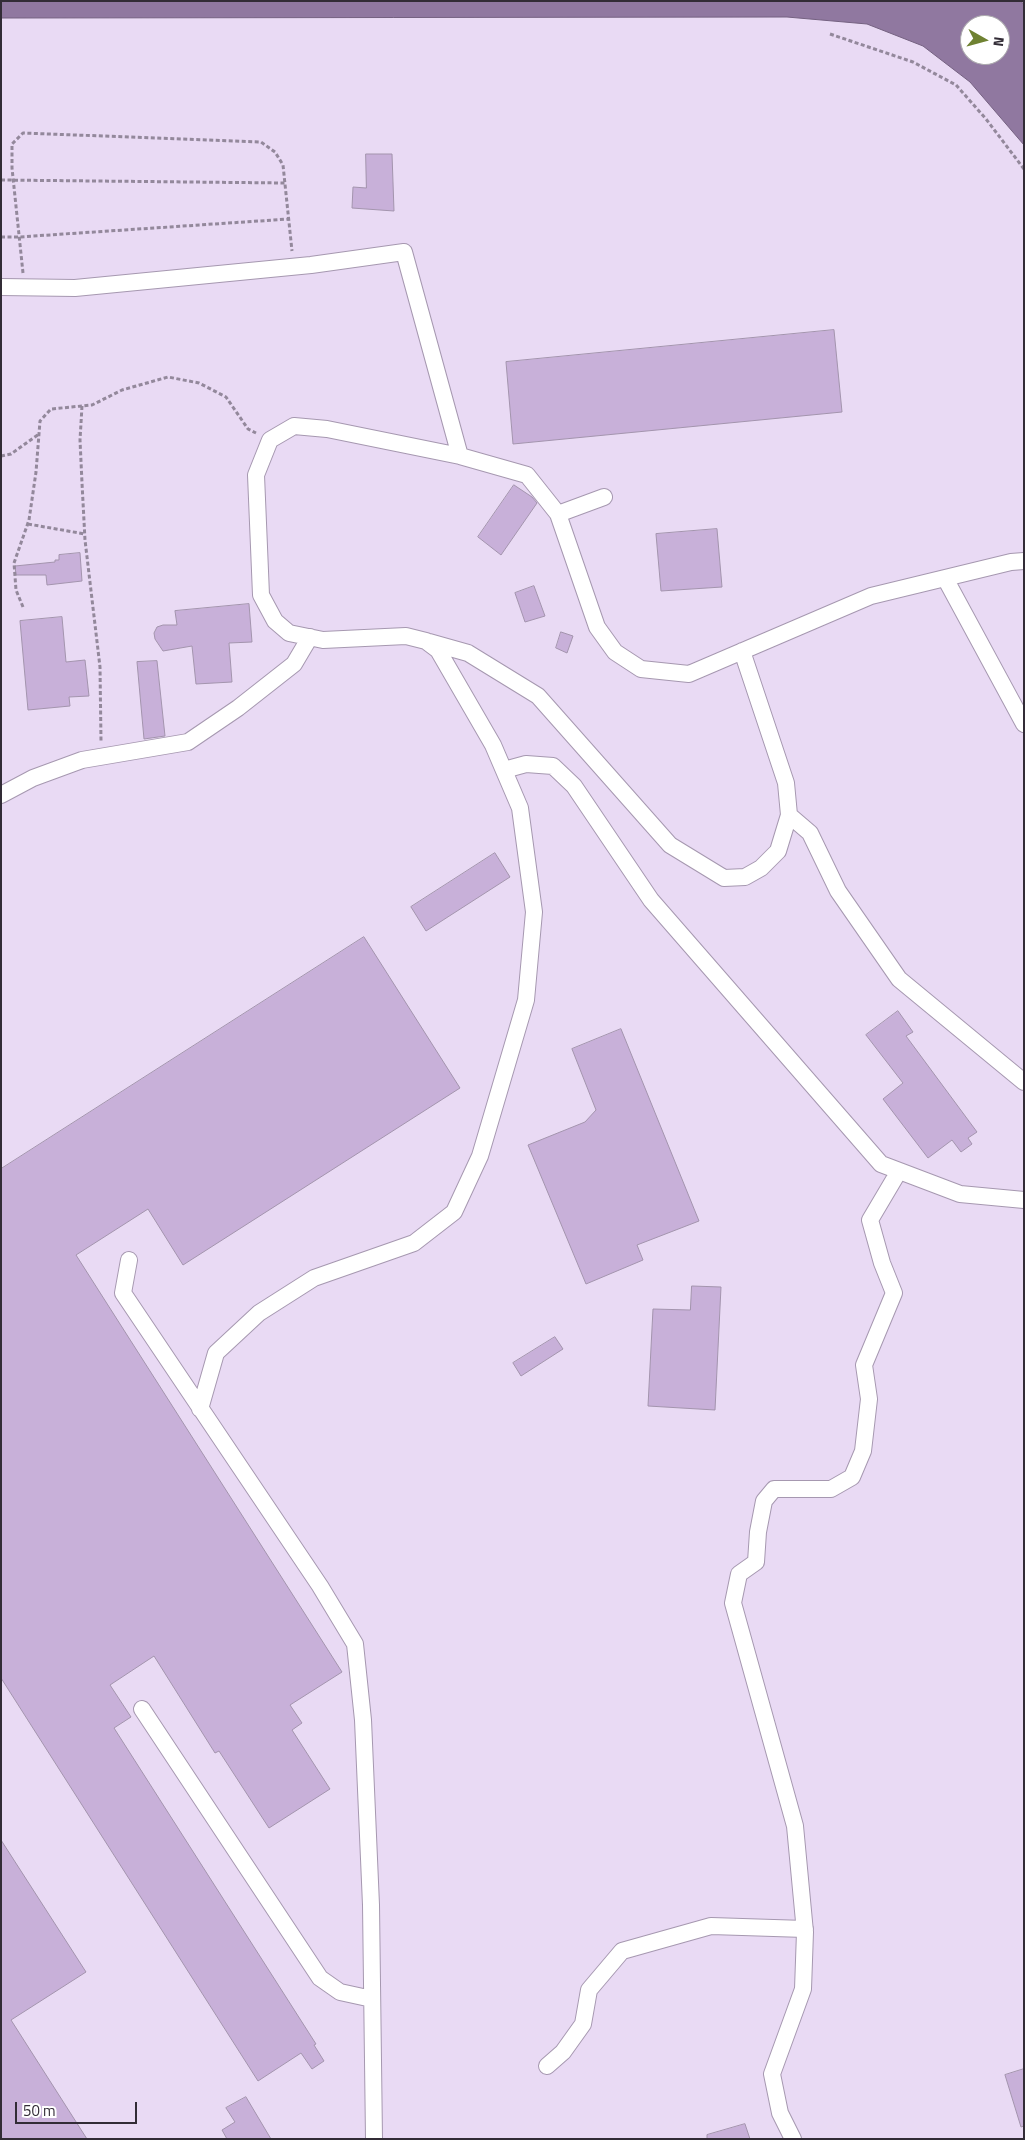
<!DOCTYPE html>
<style>
body{margin:0}
#map{position:relative;width:1025px;height:2140px;overflow:hidden;background:#e9daf4;font-family:"Titillium Web",sans-serif}
canvas{display:block}
.frame{position:absolute;inset:0;border:2px solid #322c36;pointer-events:none}
.north{position:absolute;left:960px;top:15px;width:50px;height:50px;box-sizing:border-box;background:#fff;border:1px solid #adabaf;border-radius:50%;rotate:97deg;font-size:14px;font-weight:700;line-height:20px;text-align:center;color:#322c36}
.north::after{content:'';display:block;margin:auto;width:18px;height:22px;background:#6f8232;clip-path:polygon(50% 0,100% 100%,50% 72%,0 100%)}
.scale{position:absolute;left:15px;top:2102px;width:122px;height:22px;box-sizing:border-box;border:2px solid #322c36;border-top:0;padding-left:6px;font-size:15px;line-height:18px;white-space:nowrap;color:#322c36;-webkit-text-stroke:4px #fff;paint-order:stroke}
</style>
<div id="map">
<canvas width="1025" height="2140"></canvas>
<div class="frame"></div>
<div class="north">N</div>
<div class="scale">50 m</div>
</div>
<script>
const context = document.querySelector('canvas').getContext('2d');
context.lineJoin = 'round';
function paint(path, color) { context.fillStyle = color; context.fill(path, 'evenodd'); }
function stroke(path, color, width, dash) { context.strokeStyle = color; context.lineWidth = width; context.lineCap = dash ? 'butt' : 'round'; context.setLineDash(dash || []); context.stroke(path); }
const water = new Path2D(`
 M1,1H1021L1024,5V145L970,82L923,46L867,24L787,17L1,18ZM970,25H1000V55H970Z`);
paint(water, '#9078a0');
stroke(water, '#746180', 1);
const building = new Path2D(`
 M366,154H392L394,211L352,208L353,187L366,188Z
 M834,330L842,412L513,444L506,362Z
 M514,485L532,497L537,503L501,555L478,537Z
 M717,529L722,587L661,591L656,534Z
 M80,553L82,581L47,585L46,575H16L15,566L55,562V560H59V555Z
 M534,586L545,616L525,622L515,593Z
 M249,604L252,642L229,643L232,682L196,684L192,646L163,651L155,639L154,633L157,627L163,625H177L175,611Z
 M62,617L66,662L85,660L89,696L69,697L70,706L28,710L20,621Z
 M561,632L573,636L567,653L556,648Z
 M157,661L165,736L144,739L137,662Z
 M495,853L510,877L426,931L411,907Z
 M364,937L460,1088L183,1265L148,1209L76,1255L342,1672L290,1705L302,1723L292,1730L330,1789L269,1828L219,1751L215,1753L154,1656L110,1685L131,1717L114,1728L316,2044L314,2045L324,2061L312,2069L301,2053L258,2081L1,1678V1169Z
 M898,1011L913,1032L906,1036L977,1132L968,1138L972,1144L961,1152L952,1140L928,1158L883,1099L903,1083L866,1035Z
 M621,1029L699,1221L637,1245L643,1260L586,1284L528,1145L585,1122L596,1110L572,1049Z
 M692,1286L721,1287L715,1410L648,1406L653,1309L690,1310Z
 M555,1337L563,1349L521,1376L513,1363Z
 M1,1840L86,1972L11,2020L87,2139H1Z
 M1024,2069V2126L1021,2127L1005,2075Z
 M246,2097L271,2139H227L222,2130L235,2122L226,2108Z
 M745,2124L750,2139H707V2135Z`);
paint(building, '#c8b0d9');
stroke(building, '#a394ad', 1);
const minor = new Path2D(`
 M1,287L75,288L311,265L404,252L460,456L527,475L558,514L597,627L615,652L641,669L689,674L871,596L1011,562L1024,561
 M558,514L604,497
 M945,578L1024,724
 M429,642L468,653L538,696L670,845L724,878L745,877L761,868L778,851L789,815L786,783L742,651
 M504,770L526,764L553,766L574,786L651,900L881,1164L960,1194L1024,1200
 M1,795L33,778L82,760L188,742L238,708L294,664L310,637
 M789,815L810,833L838,891L899,979L1024,1082
 M129,1260L123,1293L320,1586L355,1644L363,1720L371,1905L374,2139
 M200,1409L216,1353L259,1313L314,1278L414,1243L454,1212L480,1156L526,1000L534,912L520,808L493,745L438,650L426,641L406,636L323,640L289,633L275,621L261,595L256,475L270,440L294,426L327,429L460,456
 M142,1709L320,1978L340,1992L372,1999
 M547,2066L563,2052L583,2024L589,1990L622,1951L711,1926L805,1929
 M793,2139L780,2113L772,2074L803,1989L805,1932L795,1826L733,1603L739,1574L756,1562L758,1532L764,1501L774,1489H831L852,1477L863,1451L869,1399L864,1365L894,1293L882,1263L870,1220L899,1171`);
stroke(minor, '#a698b0', 18);
stroke(new Path2D(`
 M830,34L913,62L956,85L986,119L1024,169
 M1,180L285,183
 M1,237H19L289,219
 M23,273L12,168V144L23,133L261,142L275,152L283,165L292,251
 M82,406L80,440L82,483L85,540L100,667L101,741
 M1,456L11,454L39,434
 M28,524L85,534
 M23,607L16,590L14,563L29,520L36,472L40,421L51,409L92,405L122,390L168,377L199,383L226,397L248,429L256,433`), '#93889b', 3, [4, 2.5]);
stroke(minor, '#fff', 16);
</script>
